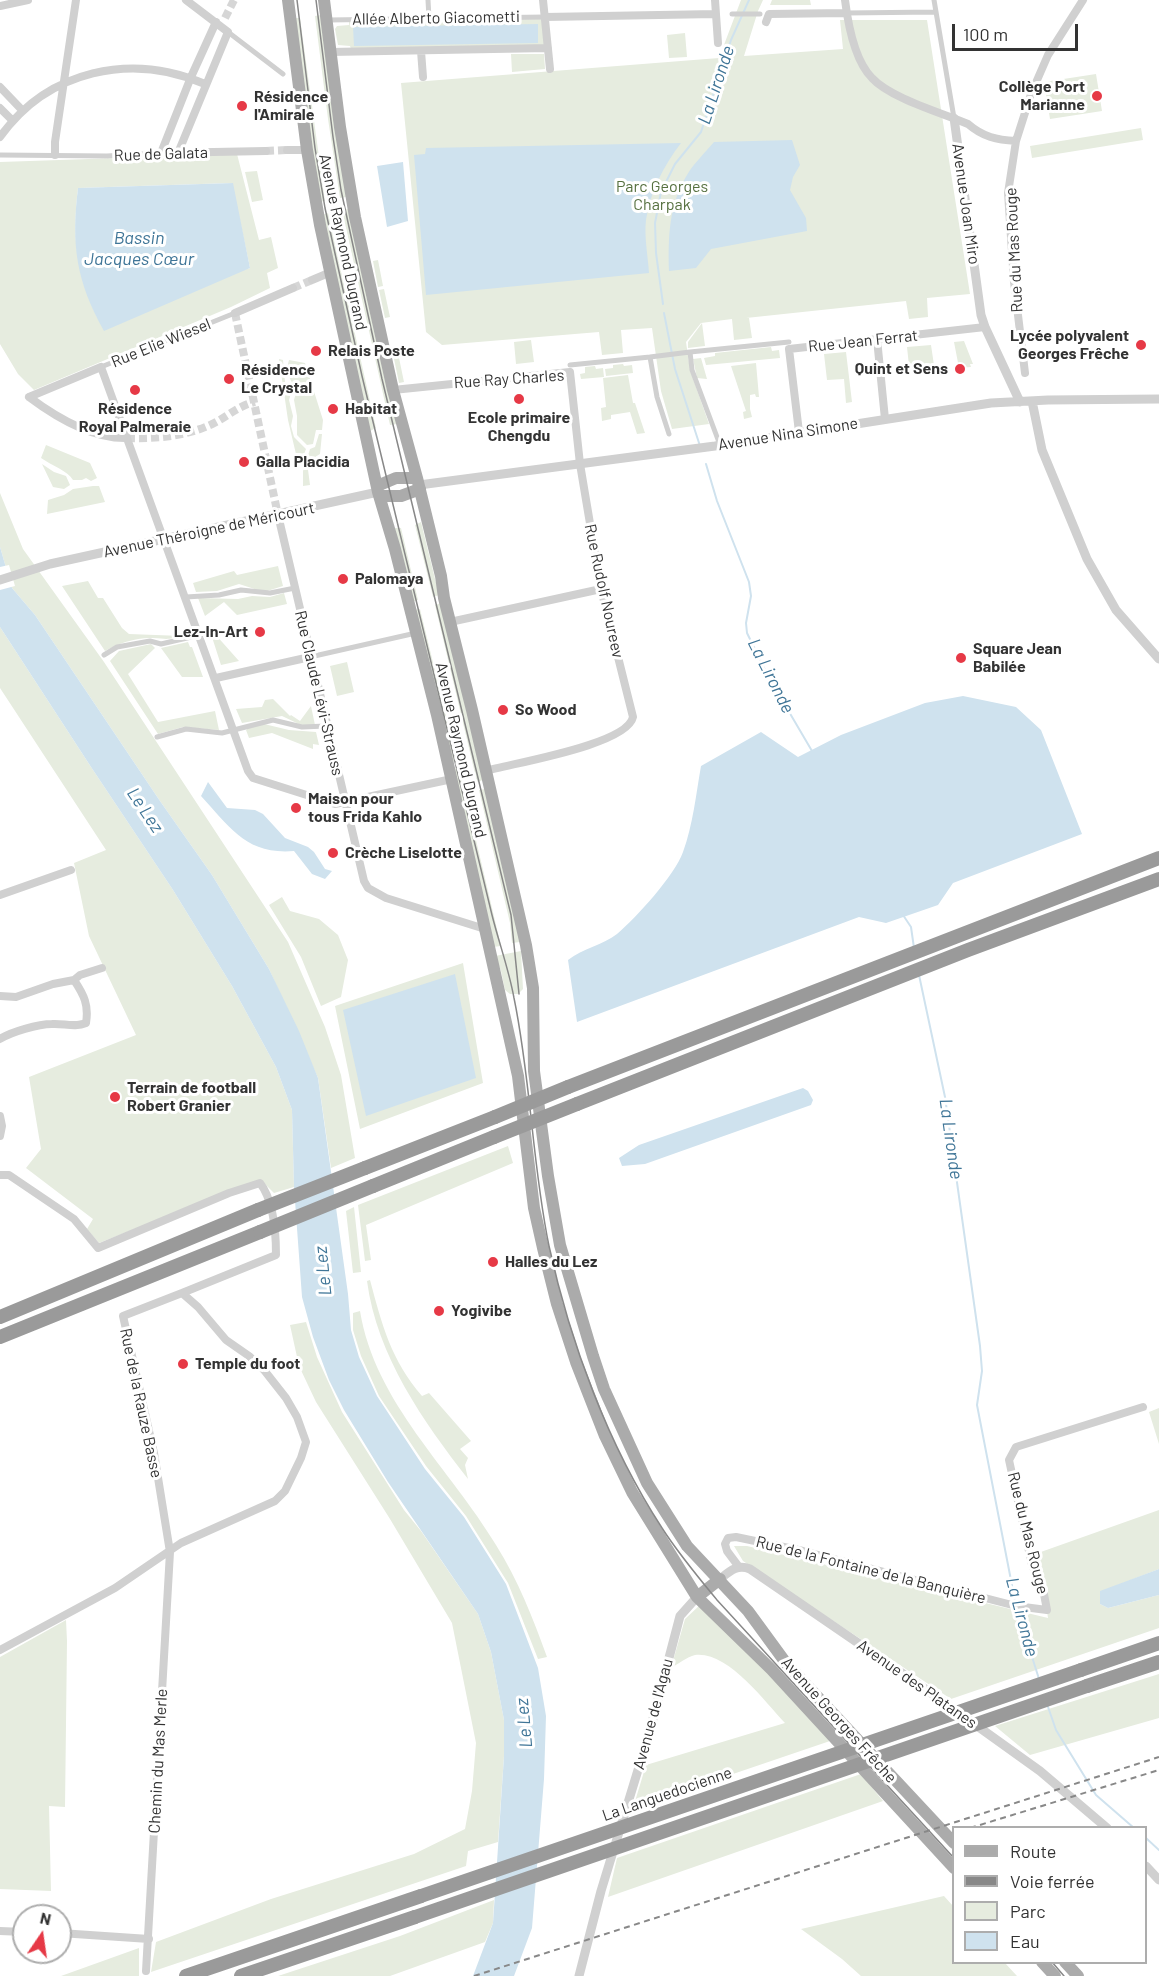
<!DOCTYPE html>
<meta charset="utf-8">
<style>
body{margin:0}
#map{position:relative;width:1159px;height:1976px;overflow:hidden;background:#fff;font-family:Barlow,sans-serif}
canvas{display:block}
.legend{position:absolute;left:952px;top:1826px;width:195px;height:138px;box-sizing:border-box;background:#fff;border:2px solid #adadad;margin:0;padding:8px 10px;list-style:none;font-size:18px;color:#333}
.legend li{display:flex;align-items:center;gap:12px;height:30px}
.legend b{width:30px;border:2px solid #adadad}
.north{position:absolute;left:12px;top:1904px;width:60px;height:60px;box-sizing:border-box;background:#fff;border:2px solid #adadad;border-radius:50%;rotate:13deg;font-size:16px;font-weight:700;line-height:24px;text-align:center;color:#333}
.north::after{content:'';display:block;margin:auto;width:21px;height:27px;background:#e63946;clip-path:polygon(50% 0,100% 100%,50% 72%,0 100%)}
.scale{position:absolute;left:952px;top:24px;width:126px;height:27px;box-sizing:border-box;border:3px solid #333;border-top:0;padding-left:8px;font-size:18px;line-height:21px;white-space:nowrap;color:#333;-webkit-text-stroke:4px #fff;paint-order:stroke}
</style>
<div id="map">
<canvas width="1159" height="1976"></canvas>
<ul class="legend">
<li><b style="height:8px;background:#ababab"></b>Route</li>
<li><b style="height:8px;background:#888"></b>Voie ferrée</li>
<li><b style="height:16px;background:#e6ecdf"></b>Parc</li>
<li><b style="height:16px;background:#cfe2ee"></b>Eau</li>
</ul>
<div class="north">N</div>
<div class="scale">100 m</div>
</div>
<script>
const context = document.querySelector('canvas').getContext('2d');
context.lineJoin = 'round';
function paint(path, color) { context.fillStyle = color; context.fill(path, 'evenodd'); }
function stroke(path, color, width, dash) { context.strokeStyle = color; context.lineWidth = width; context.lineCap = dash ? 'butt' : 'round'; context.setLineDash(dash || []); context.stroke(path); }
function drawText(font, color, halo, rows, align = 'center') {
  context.font = font + ' Barlow,sans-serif'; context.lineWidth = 6; context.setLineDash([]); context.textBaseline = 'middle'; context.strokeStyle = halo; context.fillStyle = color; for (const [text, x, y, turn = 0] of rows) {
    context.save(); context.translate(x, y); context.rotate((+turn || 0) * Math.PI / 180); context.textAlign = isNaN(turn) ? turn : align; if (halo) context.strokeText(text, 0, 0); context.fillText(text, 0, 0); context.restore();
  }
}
paint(new Path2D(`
 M741,0H763L758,11L744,56L843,49L840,20H927L970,294L927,298L928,317L909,319L906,301L746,318H749L752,338L734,340L732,319L701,323L686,342L690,370L709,424L672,429L661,391L652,328L621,330L623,353L602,355L599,332L442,345L426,332L401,83L719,58Z
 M772,0H810L811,5H770Z
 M321,15L346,197L340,198L328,119L315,16Z
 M294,18H300L325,201L319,202Z
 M543,19L545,47L351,49L350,46L338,45L335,29L337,26L349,25V22Z
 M685,33L687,57L669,58L667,35Z
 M511,54H544L545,69L512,72Z
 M1096,74L1102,111L1050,119L1044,82Z
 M1141,128L1143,140L1032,158L1030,146Z
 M237,154L259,240L271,237L278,268L267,273L270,288L231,307L34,390L18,374L0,344V162ZM232,183L250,268L97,317C76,271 72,238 78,188Z
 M257,171L263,200L252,202L245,172Z
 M348,209L397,424L390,425L342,210Z
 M328,213L376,428L370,431L322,215Z
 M378,260L383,286L378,287L373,261Z
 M384,289L390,317L385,318L379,290Z
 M702,323L705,346L688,348V342Z
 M531,340L534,362L516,364L514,342Z
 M964,341L973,364H970L971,367L959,368L954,342Z
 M931,345L935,372L910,375L907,347Z
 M771,347L772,351L779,350L780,358L706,365L704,358L715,356V353Z
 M846,352L852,402L846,403L844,379L827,380L824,354Z
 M398,353L404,382L399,383L393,354Z
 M701,358L707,379L697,378L693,359Z
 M279,359L283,360L285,382L292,390L289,400L293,416L291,426L294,437L306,449L299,467L288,420Z
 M289,360L305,363L323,420L322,430H316L313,444L307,445L297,435V416L294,400L297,389C290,381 285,372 289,360Z
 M756,363L759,397H756L755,394L750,395V409L752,417L744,419L743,412L746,411L731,366Z
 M623,364L624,366L632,365L633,373L606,376L605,369L613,368V365Z
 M595,366L596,369L603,368L604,377L581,379L580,374L585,373V367Z
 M628,375L633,403H635L645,433L637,434L630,412L611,415V419L602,421L601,408L606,407L603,378Z
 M319,434H322L320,454L307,462L310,485L303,486V471L310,449L315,447Z
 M46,445L90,463L97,478L91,481L86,478L82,480H73C68,471 51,465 41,458Z
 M42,464L54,472L66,476L70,485L64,489L53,487Z
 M93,486H99L105,502L47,514L48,500L64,495L73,489Z
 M0,493L23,549L104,662L288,942L325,1027L341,1075L355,1158L331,1168L318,1078L269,969L212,875L160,801L35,615L12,588L0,547Z
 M421,522L439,595L433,597L415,525Z
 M392,528H401L418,600L412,602Z
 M278,566L283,586L264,592L239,584L217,591L196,592L193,583L234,571L237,575Z
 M88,581L98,598H103L122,628L129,634L182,636C168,640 167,639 153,638C138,637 118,643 105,651L62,586Z
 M284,593L287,604L237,615L224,602L205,616L198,598L238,599L252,596L270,597Z
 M441,603L483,780L477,782L435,605Z
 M420,609L457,761L451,762L414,610Z
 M0,627L91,767L173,890L232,986L276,1067L292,1110L294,1187L274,1193L263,1182H253L99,1243L87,1229L93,1219L26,1168L41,1149L29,1077L136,1035L89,936L74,863L106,850L0,688Z
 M215,633V634L239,661L221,665L211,634Z
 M188,642L190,647H192L203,677H182L161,648Z
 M151,644L155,648L128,674L158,722L215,711L219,730L183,727L158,734L110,661L119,651Z
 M347,662L354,692L337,696L330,666Z
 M273,699L290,716L291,715L300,721L311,706L315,725L303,726L282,716L242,723L236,709L262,707L265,700Z
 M264,724L289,730L316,732L319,745L313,744V749L272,733L249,738L246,730L251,726Z
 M459,768L501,946L493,947L453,769Z
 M485,789L520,942L512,943L510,923L479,790Z
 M282,897L290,911L319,919L338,935L348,960L341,997L321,1006L301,957L269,905Z
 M521,951L523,989L518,994H510L505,990L501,971L495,956Z
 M463,963L483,1083L360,1129L335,1006Z
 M508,1146L513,1163L366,1225L371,1260L365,1261L358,1205Z
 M354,1207L361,1272L353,1273L346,1211Z
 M370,1280C382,1325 391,1360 422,1396L429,1393L471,1441L460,1449L468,1458L465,1465L468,1479C423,1421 377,1356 367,1281Z
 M360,1311C375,1403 450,1468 496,1545C518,1580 533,1618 547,1657L538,1659L508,1583L466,1516L426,1466L379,1396L361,1356L353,1330V1313Z
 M306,1322L317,1357L342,1412L404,1510L421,1531L478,1614L491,1652L504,1720V1756L498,1842L468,1851L466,1866L151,1972L156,1942L271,1899L414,1854L465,1829L472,1791L476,1743L452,1623L390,1519L316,1402L299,1366L290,1325Z
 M1159,1408V1444L1149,1412Z
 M1159,1510V1569L1100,1592V1604L1108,1608L1159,1595V1628L951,1699L743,1561L734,1546H747L1048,1618L1038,1553Z
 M700,1605L775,1678L830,1741L633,1808L646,1765L785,1723C764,1701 728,1651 695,1655C687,1657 678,1664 671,1668L685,1619Z
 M66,1620L67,1641L65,1807L49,1806L51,1891L0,1889V1657Z
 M1159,1674V1718L1030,1755L995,1726Z
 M861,1774L883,1801L608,1897L617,1858Z
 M944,1896L953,1906L954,1962L1005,1963L1017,1976H861L842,1959L801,1929Z
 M494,1900L493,1923L485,1942L390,1976H278L400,1936Z
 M139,1948V1976H61Z`), '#e6ecdf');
paint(new Path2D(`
 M538,24V43L354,46L353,27Z
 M792,140L800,165L793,177L790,190L806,218L807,231L711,249L696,268L669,271C668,237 669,204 687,175C694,163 705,153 714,142Z
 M681,143C664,165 650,192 646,220C644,237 648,256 649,273L426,295L414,155L425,154L426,148Z
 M403,162L408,221L387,227L377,166Z
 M233,183L250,268L104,331C76,281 71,244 78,188Z
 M0,547L12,588L35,615L160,801L212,875L269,969L299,1031L318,1078L348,1294L351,1330L359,1357L377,1396L425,1469L464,1517L506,1584L538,1668L546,1716L544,1779L532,1928L514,1976H473L493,1923L504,1756V1720L491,1652L478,1614L388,1482L344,1410L329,1380L313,1337L302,1297L294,1187L292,1110L276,1067L232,986L173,890L91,767L0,627Z
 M963,696L1016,707L1041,730L1082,834L953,883L938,905L886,923L859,917L577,1022L568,960C583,948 603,945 617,934C636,918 675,875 683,852C693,825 696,794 701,766L761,732L798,757L841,735L925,703Z
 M208,782L227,808L255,810L263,814L285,838L308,847L314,852L325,869L332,871L325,879L312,874L294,851C246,855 230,827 201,796Z
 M455,974L476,1078L366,1116L343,1010Z
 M803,1088L808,1091L813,1100L811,1105L645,1164L622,1166L619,1158L639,1145Z
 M1159,1569V1595L1108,1608L1100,1604V1591Z`), '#cfe2ee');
paint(new Path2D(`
 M9,565L15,586L0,590V567Z`), '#fff');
stroke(new Path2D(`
 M663,304L656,253L655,223L661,192L675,164L701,132L731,40L749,0
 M664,313L675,369L700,446
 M706,464L717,501L749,582L751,596L746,623L747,633L768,676L812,751
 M903,915L911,927L914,948
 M919,975L945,1097L980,1346L982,1371L977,1405L1016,1606L1039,1679
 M1047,1704L1056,1730L1096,1795L1134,1828
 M1146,1838L1159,1850`), '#cfe2ee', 2);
stroke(new Path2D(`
 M225,18L234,0
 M266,151L287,150
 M293,288L312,280
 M235,313L278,515
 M127,438C158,439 191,436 218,421C230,414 241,405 255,402`), '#d6d6d6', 8, [8, 4]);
stroke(new Path2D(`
 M428,0L429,18
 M934,0L954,118
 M846,13L936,12
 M732,14H760
 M328,20L545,17
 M228,32L283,74
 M0,155L107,156L161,153
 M650,357L690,352
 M570,365L650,357L657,397L669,434
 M101,367L235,313
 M720,445L692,370L690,352L789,342
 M186,597L219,595L241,590L270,593L295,588
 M104,655L117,647L150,641L161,644L200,635
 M310,657L416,633
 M157,737L186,729L222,733L273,720L302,727L326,726`), '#d0d0d0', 5);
stroke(new Path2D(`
 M543,0L550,69
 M715,0L718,43
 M845,0C848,24 855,61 872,78C890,98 942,113 968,124C983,137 997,140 1016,141
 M0,6L28,0
 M545,17L716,14
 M216,22L191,77L161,153L266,151
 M766,22L769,14L846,13
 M421,51L423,77
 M330,52L548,48
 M0,87L22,110
 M0,108L12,120
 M0,137C48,70 131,52 205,84
 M287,150H307
 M178,153L228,32L186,0
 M55,155V142L76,0
 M312,280L331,272
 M235,313L293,288
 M877,339L885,419
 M1025,373L1014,282L1008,193L1016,141L1031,94L1048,55L1083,0
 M393,390L570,372L580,464L601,589L633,717C627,745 513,763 486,771
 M29,397L101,367L248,771L253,778L335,804L452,779
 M29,397C57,418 92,439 127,438
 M799,432L789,349L985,327
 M278,515L364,881L368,888L386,898L485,929
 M450,622L601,589
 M216,678L310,657
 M0,895L71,870
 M0,996L16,997L53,984L74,980L80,975L102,968
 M0,1039C11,1032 38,1024 52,1024C63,1023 75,1028 86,1023C89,1005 84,995 74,980
 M0,1116L2,1126L0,1136
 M0,1175H9L74,1219L98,1248L229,1193L260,1183C274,1201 276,1233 276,1255L182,1293L198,1307L226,1340L249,1356L264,1370L286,1398L297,1417L306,1442L301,1458L285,1491L275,1501L181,1543L115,1588L0,1650
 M739,1567L727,1551L725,1544L728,1538L736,1537L803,1551L1016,1606L1047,1610L1043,1589L1032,1565L1009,1460L1016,1447L1143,1407
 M0,1931L24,1932
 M60,1933L149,1939
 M146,1971L170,1552L154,1453L123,1316L182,1293`), '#d0d0d0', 8);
stroke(new Path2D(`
 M954,118L981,315L985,327L1020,402
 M1032,401L1042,450L1087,559L1116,610L1159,659
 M419,485L715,446L991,403L1048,400L1159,399
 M0,580L50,564L378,492
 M720,1579C730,1571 737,1564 750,1569L934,1695L1040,1771L1107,1828
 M1146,1866L1159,1880
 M579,1976L601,1891L649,1734L680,1616L697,1597`), '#d0d0d0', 9);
stroke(new Path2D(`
 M288,0L307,150L320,225L378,492L395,549L437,715L518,1076L534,1208L543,1248L557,1304L576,1362L605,1436L632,1492L697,1597L771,1669L954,1868
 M324,0L340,127L355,217L393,390L417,478L441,576L444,598L472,710L526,945L533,988L534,1071L548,1176L560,1245L593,1356L604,1389L647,1483L687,1546L748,1611L786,1663L954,1843
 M377,486L396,478H417
 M380,496H401L420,489
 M697,1597L720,1579
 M1042,1962L1055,1976
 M1065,1962L1078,1976`), '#ababab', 12);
stroke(new Path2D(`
 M568,1087L1159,858
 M577,1104L968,950L1159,879
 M365,1168L495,1117
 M373,1186L494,1137
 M0,1317L258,1210
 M0,1337L260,1232
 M1081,1670L1159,1643
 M1087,1686L1159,1662
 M186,1976L421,1896
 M241,1976L415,1917`), '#9a9a9a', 14);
stroke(new Path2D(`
 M297,0L315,148L325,208L362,376L492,915C499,943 509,970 514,998C531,1080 532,1164 549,1246C570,1342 608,1445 662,1528C678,1553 698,1577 717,1600L954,1858
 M316,0L333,137L341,190L357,264L382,379L511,915L519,994
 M1052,1962L1064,1976`), '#888', 1.5);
stroke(new Path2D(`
 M970,1828L1159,1770
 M474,1976L1159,1757`), '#888', 2, [6, 4.5]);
stroke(new Path2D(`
 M495,1117L568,1087
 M494,1137L577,1104
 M258,1210L365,1168
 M260,1232L373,1186
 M421,1896L1081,1670
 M415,1917L1087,1686`), '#9a9a9a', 14);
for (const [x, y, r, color] of [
 [1097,96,6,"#e63946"],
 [242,106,6,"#e63946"],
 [1141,345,6,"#e63946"],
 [316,351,6,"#e63946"],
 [960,369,6,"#e63946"],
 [229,379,6,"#e63946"],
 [135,390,6,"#e63946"],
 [519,399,6,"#e63946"],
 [333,409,6,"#e63946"],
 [244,462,6,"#e63946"],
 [343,579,6,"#e63946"],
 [260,632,6,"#e63946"],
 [961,658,6,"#e63946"],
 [503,710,6,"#e63946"],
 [296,808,6,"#e63946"],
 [333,853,6,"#e63946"],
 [115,1097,6,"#e63946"],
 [493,1262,6,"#e63946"],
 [439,1311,6,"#e63946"],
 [183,1364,6,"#e63946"]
]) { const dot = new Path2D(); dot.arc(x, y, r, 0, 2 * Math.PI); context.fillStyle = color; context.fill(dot); stroke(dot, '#fff', 2); }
drawText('16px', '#333', '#fff', [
 ["Allée Alberto Giacometti",436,18,-1],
 ["Rue de Galata",161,154,-2],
 ["Avenue Joan Miro",966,204,82],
 ["Avenue Raymond Dugrand",343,242,78],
 ["Rue du Mas Rouge",1014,250,-93],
 ["Rue Jean Ferrat",863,341,-6],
 ["Rue Elie Wiesel",161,343,-22],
 ["Rue Ray Charles",509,379,-4],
 ["Avenue Nina Simone",788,434,-9],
 ["Avenue Théroigne de Méricourt",209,530,-12],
 ["Rue Rudolf Noureev",604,591,78],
 ["Rue Claude Lévi-Strauss",319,693,77],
 ["Avenue Raymond Dugrand",461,750,77],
 ["Rue de la Rauze Basse",141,1403,78],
 ["Rue du Mas Rouge",1028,1533,76],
 ["Rue de la Fontaine de la Banquière",871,1570,14],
 ["Avenue des Platanes",917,1684,35],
 ["Avenue de l'Agau",653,1714,-75],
 ["Avenue Georges Frêche",839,1720,48],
 ["Chemin du Mas Merle",158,1761,-87],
 ["La Languedocienne",667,1794,-19]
]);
drawText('bold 16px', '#333', '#fff', [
 ["Collège Port",1085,87,"right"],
 ["Marianne",1085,105,"right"],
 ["Résidence",254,97],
 ["l'Amirale",254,115],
 ["Lycée polyvalent",1129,336,"right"],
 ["Georges Frêche",1129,354,"right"],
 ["Relais Poste",328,351],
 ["Quint et Sens",948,369,"right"],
 ["Résidence",241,370],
 ["Le Crystal",241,388],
 ["Résidence",135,409,"center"],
 ["Royal Palmeraie",135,427,"center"],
 ["Habitat",345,409],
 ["Ecole primaire",519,418,"center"],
 ["Chengdu",519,436,"center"],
 ["Galla Placidia",256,462],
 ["Palomaya",355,579],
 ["Lez-In-Art",248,632,"right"],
 ["Square Jean",973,649],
 ["Babilée",973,667],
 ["So Wood",515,710],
 ["Maison pour",308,799],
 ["tous Frida Kahlo",308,817],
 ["Crèche Liselotte",345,853],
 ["Terrain de football",127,1088],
 ["Robert Granier",127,1106],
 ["Halles du Lez",505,1262],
 ["Yogivibe",451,1311],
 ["Temple du foot",195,1364]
], 'left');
drawText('16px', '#56703f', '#fff', [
 ["Parc Georges",662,187],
 ["Charpak",662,205]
]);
drawText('italic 18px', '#3f7597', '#fff', [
 ["La Lironde",716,85,-72],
 ["Bassin",139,238],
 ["Jacques Cœur",139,259],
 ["La Lironde",771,676,63],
 ["Le Lez",145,810,56],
 ["La Lironde",951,1139,82],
 ["Le Lez",323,1271,-96],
 ["La Lironde",1022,1617,75],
 ["Le Lez",524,1723,-95]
]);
</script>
